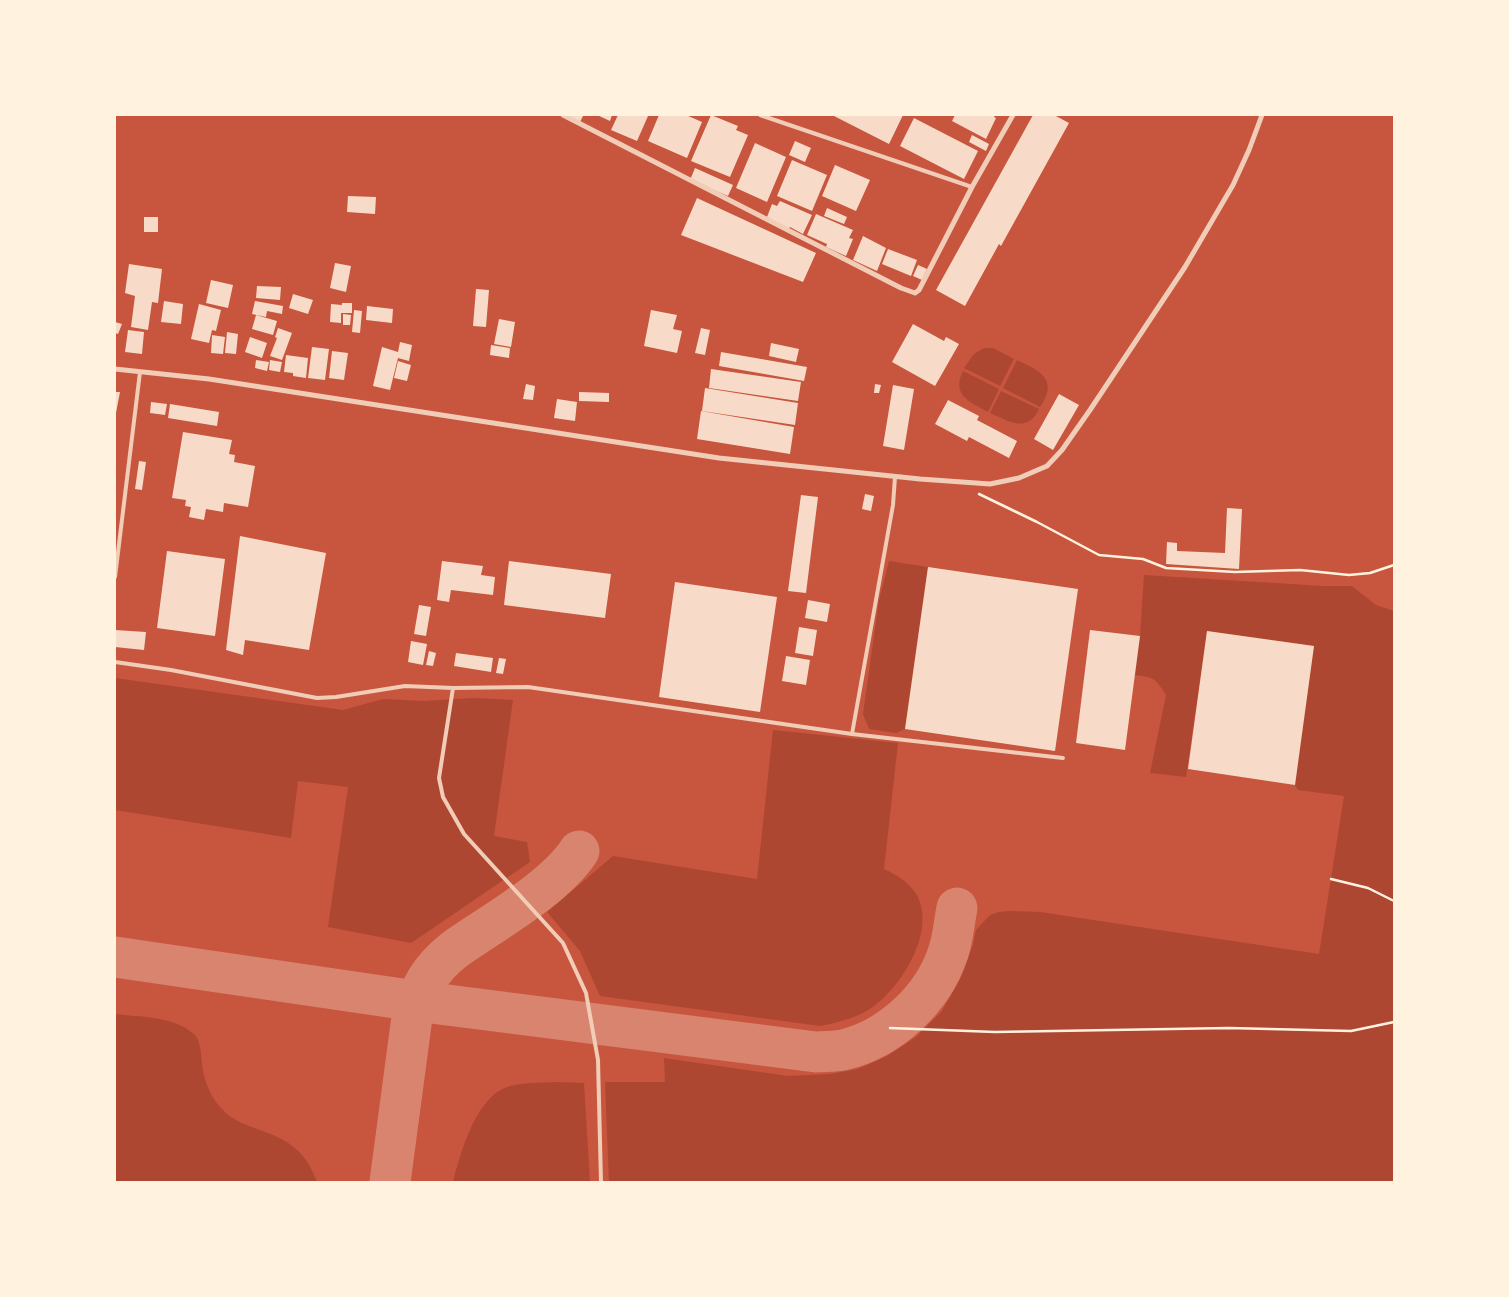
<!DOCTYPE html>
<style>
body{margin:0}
#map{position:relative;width:1509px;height:1297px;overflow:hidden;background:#c8553d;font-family:Inter,sans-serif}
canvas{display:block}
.frame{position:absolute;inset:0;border:116px solid #fff3e0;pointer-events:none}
</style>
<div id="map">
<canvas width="1509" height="1297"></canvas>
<div class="frame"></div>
</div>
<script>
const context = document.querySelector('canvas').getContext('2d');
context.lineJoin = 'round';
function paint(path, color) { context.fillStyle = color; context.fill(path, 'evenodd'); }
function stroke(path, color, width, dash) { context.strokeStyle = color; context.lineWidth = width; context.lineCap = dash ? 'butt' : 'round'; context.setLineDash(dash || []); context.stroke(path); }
paint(new Path2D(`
 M984,348H993L1014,359L1000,386L964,368L974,354Z
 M1017,360C1040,371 1059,379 1040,407L1003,388Z
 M963,371L999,389L988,412C970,402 951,395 963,371Z
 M1001,391L1039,409C1027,434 1009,421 990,413Z
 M889,561L928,567L905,729L896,733L869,729L863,714L879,600Z
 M1144,575L1323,586H1352L1376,605L1394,611V1182H609L605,1082H665L664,1058L788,1076L830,1074L858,1069L887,1056L916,1037L942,1011L960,979L973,945L976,930L990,915L999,912L1009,911L1040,912L1319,954L1344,796L1298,790L1295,785L1314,646L1207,631L1186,777L1150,773L1166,695C1156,679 1154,677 1135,675L1140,636Z
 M115,678L343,710L383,699L423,701L473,698L513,700L494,836L527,842L530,862L411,943L328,927L348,787L298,781L291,838L115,810Z
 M773,730L898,743L884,869C895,874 907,881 915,892C938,927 904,984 874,1006C858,1018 839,1022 820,1026L600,996L580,951L547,912L613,856L757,879Z
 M115,1014C140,1017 175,1016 195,1035C202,1043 201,1061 203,1071C206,1086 213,1101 224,1111C232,1120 247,1125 257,1129C288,1139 306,1151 317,1182H115Z
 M557,1082L584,1083L590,1182H453C460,1154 476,1097 507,1087C522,1082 541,1083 557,1082Z`), '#ae4732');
stroke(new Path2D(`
 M115,957L416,1001L816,1052C825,1051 834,1052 843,1050C890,1039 933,999 948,953C953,939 954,923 957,908
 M390,1182L412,1017C420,987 430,969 454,950C492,923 554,889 579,851`), '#d8846e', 41);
paint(new Path2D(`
 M566,115H582L583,116L580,122Z
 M597,115H612L610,121Z
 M618,115L648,116L637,141L611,130Z
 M659,115H686L702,122L687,158L648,141Z
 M711,115L738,126L736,130L748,135L730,177L691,161Z
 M832,115H903L889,144Z
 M955,115H995L994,117L996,118L986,139L952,121Z
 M1033,115H1054L1069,123L1001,246L999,244L965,306L936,290Z
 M914,118L978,151L964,179L900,146Z
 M972,135L989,144L986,151L969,142Z
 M795,141L811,148L805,162L789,155Z
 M755,143L786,157L767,202L736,188Z
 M792,160L827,175L812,211L777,196Z
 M835,165L870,180L856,211L822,196Z
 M695,168L733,185L728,196L690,180Z
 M348,196L376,197L375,214L347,212Z
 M697,198L816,253L803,282L681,235Z
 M780,201L812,215L803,234L790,227L788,230L767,217L772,204L777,206Z
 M827,208L847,217L844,224L824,216Z
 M816,214L853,230L849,238L853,239L846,256L826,247L827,244L807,235Z
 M144,217H158V232H144Z
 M863,236L886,248L877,271L853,260Z
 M888,249L917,260L911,276L882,264Z
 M335,263L351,266L346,292L330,288Z
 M129,264L162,269L158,303L152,302L148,330L131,327L135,296L125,293Z
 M918,265L927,269L922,280L913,276Z
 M211,280L233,285L228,308L206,303Z
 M257,286L281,287L280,300L256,298Z
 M476,289L489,290L486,327L473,326Z
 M293,294L313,300L308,314L289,308Z
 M164,301L183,304L181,324L161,322Z
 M255,301L283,306L282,314L267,311L266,317L252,314Z
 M342,303H352V313H341V323L330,322L331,304L342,305Z
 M199,304L221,310L216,331L212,330L209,343L191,339Z
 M367,306L393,309L392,323L366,320Z
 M354,310L362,311L360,333L352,332Z
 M651,310L677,315L673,329L682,331L677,353L644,346Z
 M343,314L351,315L350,325H343Z
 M256,315L277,321L273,335L252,329Z
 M499,319L515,322L511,347L494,344Z
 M115,322L122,324L118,334L115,333Z
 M913,324L944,341L946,337L959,344L935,386L892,362Z
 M278,328L292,333L282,360L270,356L277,338L275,337Z
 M701,328L710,330L705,355L695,353Z
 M128,330L144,332L142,354L125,352Z
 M227,332L238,334L236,354L225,353Z
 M212,335L225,337L223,354L211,353Z
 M250,337L267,343L262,358L245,352Z
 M400,342L412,345L409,361L398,358L390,390L373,386L382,347L398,352Z
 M771,343L799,349L796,362L769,356Z
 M491,345L510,348L509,358L490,355Z
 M312,347L329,349L325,380L308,378Z
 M332,351L348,353L344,380L329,378Z
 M721,352L807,367L804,381L719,366Z
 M286,355L308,358L306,378L293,376V373L284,372Z
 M256,360L269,362L267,371L255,368Z
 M270,360L282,362L280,372L269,370Z
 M398,361L411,365L407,381L394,378Z
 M711,369L801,382L798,401L709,388Z
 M526,384L535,386L533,400L523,399Z
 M875,384L881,385L879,393H874Z
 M893,385L914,389L904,450L883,446Z
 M705,388L798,403L795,425L702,411Z
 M115,392H120L116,413H115Z
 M579,392L609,393V402L579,401Z
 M1059,394L1079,405L1053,450L1034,439Z
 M557,399L577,402L575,421L554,418Z
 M948,400L979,416L977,420L1017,441L1009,458L969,437L967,441L935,424Z
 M151,402L167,404L165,415L150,413Z
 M170,404L219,412L217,426L168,418Z
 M701,411L794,427L790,454L697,439Z
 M183,432L232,440L229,454L235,455L234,462L255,466L248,507L224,503L223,512L206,509L204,520L189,517L191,507L185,506L186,500L172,498Z
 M139,461L146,462L142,490L135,489Z
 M865,494L874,496L871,511L862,509Z
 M801,495L818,497L806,593L788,591Z
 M1227,508L1242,509L1239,569L1166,564L1167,542L1177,543V551L1225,553Z
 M240,536L326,553L309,650L245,640L243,655L226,650Z
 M167,551L225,559L215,636L157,628Z
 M442,561L483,566L481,575L495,577L493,595L451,590L449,602L437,600Z
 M509,561L611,574L605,618L504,605Z
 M928,567L1078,589L1055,751L905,729Z
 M675,582L777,597L760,712L659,697Z
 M808,600L830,604L827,622L805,618Z
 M419,605L431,607L426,636L414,634Z
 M799,627L817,630L813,656L795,653Z
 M115,630L146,632L144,650L115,647Z
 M1090,630L1140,636L1125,750L1076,743Z
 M1207,631L1314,646L1295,785L1188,769Z
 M411,641L427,644L423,665L408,662Z
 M429,651L436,653L433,666L426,665Z
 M456,653L493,658L491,672L454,666Z
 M786,656L810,660L806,685L782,681Z
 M499,658L506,659L503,674L496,673Z`), '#f7dbc8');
stroke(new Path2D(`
 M979,494L1037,522L1099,555L1143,559L1166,568L1235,572L1300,570L1349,575L1370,573L1394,565
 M1331,879L1368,888L1394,901
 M890,1028L995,1032L1229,1028L1351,1031L1394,1022`), '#fff3e0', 2.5);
stroke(new Path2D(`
 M760,115L972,187
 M115,577L140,372
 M115,662L171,670L317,698L336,697L405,686L453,688L528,687L852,734L1063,758
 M453,688L439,778L443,797L464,834L563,943L586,993L598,1060L601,1182
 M852,734L893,505L895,477`), '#f1ccb7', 4);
stroke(new Path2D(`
 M563,115L901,288L915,293L919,290L972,187L1013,115
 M115,369L209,379L719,458L920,479L990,484L1019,478L1047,466L1062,450L1090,410L1185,267L1233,185L1249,150L1262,115`), '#f1ccb7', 5);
</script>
